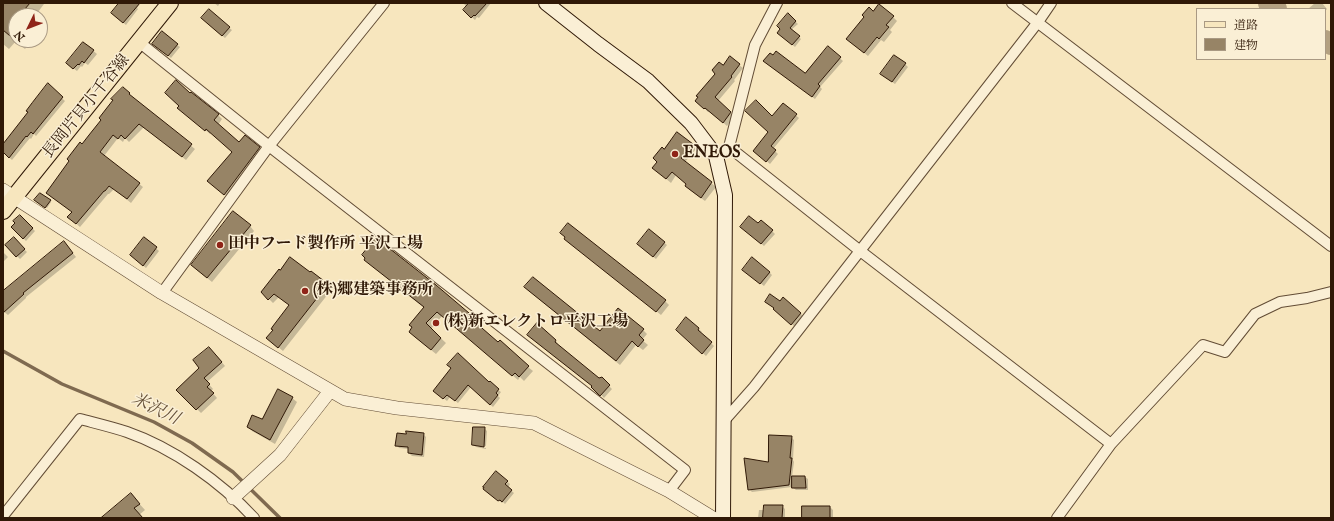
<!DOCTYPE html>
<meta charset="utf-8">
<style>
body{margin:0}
#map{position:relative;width:1334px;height:521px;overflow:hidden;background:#f7e6be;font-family:"IM FELL English","Noto Serif JP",serif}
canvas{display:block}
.frame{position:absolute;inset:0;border:4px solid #301907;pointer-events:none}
.legend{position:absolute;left:1196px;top:8px;width:130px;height:52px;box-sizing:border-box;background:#faefd5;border:1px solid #a99983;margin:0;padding:5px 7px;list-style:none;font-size:12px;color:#301907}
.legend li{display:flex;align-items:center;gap:8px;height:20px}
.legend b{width:20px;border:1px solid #a99983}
.north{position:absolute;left:8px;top:8px;width:40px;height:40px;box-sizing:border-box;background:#faefd5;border:1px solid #a99983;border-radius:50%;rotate:227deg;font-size:11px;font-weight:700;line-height:16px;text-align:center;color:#301907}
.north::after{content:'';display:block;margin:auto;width:14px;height:18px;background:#8f2418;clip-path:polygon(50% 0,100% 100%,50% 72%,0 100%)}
</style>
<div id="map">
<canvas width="1334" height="521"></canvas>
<div class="frame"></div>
<ul class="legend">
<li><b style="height:5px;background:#f7e6be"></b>道路</li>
<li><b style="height:11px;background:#978466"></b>建物</li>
</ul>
<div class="north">N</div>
</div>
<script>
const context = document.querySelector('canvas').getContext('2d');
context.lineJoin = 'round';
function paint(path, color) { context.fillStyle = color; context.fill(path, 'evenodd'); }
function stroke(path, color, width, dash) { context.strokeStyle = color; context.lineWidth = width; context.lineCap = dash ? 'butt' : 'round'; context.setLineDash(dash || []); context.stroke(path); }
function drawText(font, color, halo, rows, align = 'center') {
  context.font = font + ' "IM FELL English","Noto Serif JP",serif'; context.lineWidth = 3; context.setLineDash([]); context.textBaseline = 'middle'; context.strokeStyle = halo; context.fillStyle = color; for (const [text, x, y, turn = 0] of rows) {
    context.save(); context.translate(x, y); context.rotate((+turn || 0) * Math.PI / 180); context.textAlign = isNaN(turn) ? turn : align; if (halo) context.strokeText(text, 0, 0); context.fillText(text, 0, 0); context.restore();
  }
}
paint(new Path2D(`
 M3,3H43L44,4L35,16H16V40H32L25,49L16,41L9,49L3,44Z
 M120,3H140L137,8L138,9L126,25L114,15Z
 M214,3H220L218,6Z
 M465,3H491L479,18L477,17L475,20L467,13V7L464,4Z
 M1315,3H1322L1327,9L1325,11V9H1308Z
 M873,12L893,17L897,21L890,30L892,32L884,42L881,40L868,56L852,43L865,17Z
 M788,15L798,24L791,30L801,39L795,47L781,35Z
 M205,21L229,28L232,30L225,38Z
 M84,43L97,54L88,65L85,63L82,67L81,66L77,71L70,66Z
 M177,45L180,47L171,58L156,46Z
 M828,48L843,61L820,87L822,89L815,99L767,63L773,57L805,74Z
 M905,64L908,67L895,84L885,77Z
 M739,65L743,68L734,80L735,81L718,101L734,116L727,126L710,111L708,112L700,104L723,66Z
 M57,94L65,101L36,136L34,134L31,139L30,138L12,160L3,152V146L29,112Z
 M190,94L218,115L222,119L218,125L239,144L245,137L264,152L229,198L213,185L233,152L211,133L210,134L183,112Z
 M132,98L195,149L186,160L144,127L129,142L125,138L123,142L118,138L104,156L143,187L131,203L114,189L109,194H108L80,227L72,220V212L47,193L82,145Z
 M783,105L799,118L773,149L778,154L770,164L757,153L769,132L773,117Z
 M692,145L696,149L685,162L716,187L705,201L690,190L686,186L687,184L676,175L671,183L658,172L664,150Z
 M40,194L51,202L47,208L37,201Z
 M20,216L35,231L26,241L12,227Z
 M250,226L254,231L212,282L196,269Z
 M745,229L772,231L775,234L764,246Z
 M649,230L667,245L656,259L641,247Z
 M13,238L27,252L20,259L6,245Z
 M144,238L159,251L146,268L134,258Z
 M570,243L665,301L669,305L661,315Z
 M67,246L76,257L26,297V298L8,315L3,311V291Z
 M3,252L8,257L3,262Z
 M370,264L468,314L473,318L472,320L498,343L533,371L524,381L520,377L518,380L442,316L431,329L446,343L436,354L415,337L424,308Z
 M311,272L332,289L283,351L272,342L290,306L279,297L273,303L262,292Z
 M769,272L772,275L764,286L747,273Z
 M529,291L600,332L643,330L647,334L642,340L648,345L643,350L636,345L620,365Z
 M777,312L800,313L803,316L794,326Z
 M686,318L702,332L700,333L714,346L706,356L677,330Z
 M531,337L556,341L558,344L557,345L599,379L601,378L612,389L604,398L593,386Z
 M213,352L225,366L207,382L213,389L211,391L217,398L201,413L178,390L201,368Z
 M452,368L498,390L501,392L498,396L500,398L493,407L471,387L458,403L450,397L447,401L437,393Z
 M278,391L292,398L297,402L275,444L252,431L248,427L262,421Z
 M484,428L487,431L486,446L475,444V446L473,444Z
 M423,434L426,437L424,457L412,456L409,453V449L399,448L397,445L407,435Z
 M791,437L794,440L793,460L794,462L792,477H805L808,479V490H796L792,487L752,492L749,489Z
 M475,446L486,448V449L476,447Z
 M496,472L510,484L508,488L514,493L505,504L503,502L502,503L487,491Z
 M136,500L145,510L139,515L142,518H102Z
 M782,506L785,509V518H758L759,510H765Z
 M830,507L833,510V518H803Z`), '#0003');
stroke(new Path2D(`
 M3,351L62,384L154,422L192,443L233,472L280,518`), '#7f6a50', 3.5);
stroke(new Path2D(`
 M1269,3L1276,9
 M1325,41L1331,44`), '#b3a080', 22);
const building = new Path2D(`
 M3,3H30L19,16H16V41L3,30Z
 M119,3H140L123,23L111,13Z
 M469,3H487L475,16L474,15L471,18L463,10Z
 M879,4L894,16L886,25L889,27L879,39L877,37L864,53L846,39L864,17L862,15L869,7L873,11Z
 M209,9L230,27L222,36L201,18Z
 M788,13L796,21L790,28L800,36L792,45L777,33L780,29L777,26Z
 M162,31L178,44L168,56L152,44Z
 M83,42L94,50L84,63L82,61L79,65L78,64L73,69L66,63Z
 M828,46L841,57L818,84L820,86L812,97L763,61L770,53L773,55L776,51L805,73Z
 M894,55L906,63L892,82L880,74Z
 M730,56L740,64L731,76L732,77L715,97L731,112L723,123L705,108L704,109L695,101L698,97L696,96L715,74L712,70L719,62L723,65Z
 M176,80L190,93L191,92L219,114L214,120L239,142L245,135L260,147L224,195L207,181L232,152L206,129L205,131L177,108L179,106L165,93Z
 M48,83L63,97L33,134L31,132L27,137L26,136L9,158L3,152V144L28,112L26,111L32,103Z
 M123,87L130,93L129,94L192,144L182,157L139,124L125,139L121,135L118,139L113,135L100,152L140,183L127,199L109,186L105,191H104L76,224L67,217L72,212L46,193L69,161L67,159L80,142L82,144L89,135L101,120L99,118L113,100L111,99Z
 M756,100L772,116L783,103L797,114L771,146L776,150L766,162L753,151L768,132L745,111Z
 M677,132L693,144L681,158L712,182L701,198L685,186L686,184L672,172L666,179L652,168L657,162L653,158L662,147L664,149Z
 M40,193L51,200L45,208L34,200Z
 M233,211L251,225L207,278L191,265Z
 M20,215L33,228L23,239L11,227L15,223L13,221Z
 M749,216L758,223L761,220L773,230L761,244L740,227Z
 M568,223L666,300L656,312L564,239L565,237L560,233Z
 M649,229L665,242L653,257L637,244Z
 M14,237L25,249L16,257L5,245Z
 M144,237L157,247L143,266L130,255Z
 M375,239L379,242L380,241L436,285L469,313L467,315L498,342L500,340L529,366L519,377L515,373L512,376L437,312L426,323L441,338L431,350L415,337L409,332L412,327L409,325L424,307L364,260L365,258L362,255Z
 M64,241L73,253L23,293L24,294L3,313V291Z
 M290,257L310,272L311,271L328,284L278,348L266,338L273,330L271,329L273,326L289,305L274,294L268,300L261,292L279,269L280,270Z
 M752,257L770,272L760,284L742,270Z
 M533,277L600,331L618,308L644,329L639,335L644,340L638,347L632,341L616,361L524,287Z
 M770,294L780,301L783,297L801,313L791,325L773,309L774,308L765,302Z
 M686,317L699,328L698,330L712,342L702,354L676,330Z
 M537,323L556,340L555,342L599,378L602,377L610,385L600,396L591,387L592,386L527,335Z
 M209,347L222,362L204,378L210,384L207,387L214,393L196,410L176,390L199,368L193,360Z
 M458,353L489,382L490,381L499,389L496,393L498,395L490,405L468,385L455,401L447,395L443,399L433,391L451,368L447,365Z
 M278,389L293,397L270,440L247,427L252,415L262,419Z
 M473,427H485L484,447L472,445Z
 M406,431L424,433L422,455L408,453V447L395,446L397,433L406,434Z
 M769,435L792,436L790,458H792L789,485L748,490L744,458L768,462Z
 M496,471L508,481L505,484L512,490L502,502L500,500L498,501L483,489L484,487H483Z
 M792,476H805L806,488H792Z
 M131,493L140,504L134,508L143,518H101Z
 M764,505H783L782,518H763Z
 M802,506H830V518H802Z`);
paint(building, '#978466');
stroke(building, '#301907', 1);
const minor = new Path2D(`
 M1012,3L1331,246
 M139,42L269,146L685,470L669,491
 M729,147L859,250L1111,444
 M716,156L729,147L755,45L777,3
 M162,293L269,146L384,3
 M723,422L754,387L1038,22L1051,3
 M3,516L80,419C95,423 112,427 127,432C173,448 221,482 254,518
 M1057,518L1111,444L1203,345L1225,352L1255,314L1280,302L1307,298L1331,292`);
const tertiary = new Path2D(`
 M3,190L162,293L345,399L397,408L534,423L669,491L713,518
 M233,498L280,455L330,391`);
const secondary = new Path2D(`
 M546,3L598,44L648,81L691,123L716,156L725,195L723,518`);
const primary = new Path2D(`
 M3,211L170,3`);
stroke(minor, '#624c35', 12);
stroke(tertiary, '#624c35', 14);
stroke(secondary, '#301907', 16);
stroke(primary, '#301907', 18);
stroke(minor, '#faefd5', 10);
stroke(tertiary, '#faefd5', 13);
stroke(secondary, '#faefd5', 14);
stroke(primary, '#f7e6be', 16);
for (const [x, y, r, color] of [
 [675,154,4,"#8f2418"],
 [220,245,4,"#8f2418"],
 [305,291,4,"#8f2418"],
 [436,323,4,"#8f2418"]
]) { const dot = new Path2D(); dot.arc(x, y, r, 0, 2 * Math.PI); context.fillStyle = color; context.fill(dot); stroke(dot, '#faefd5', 1.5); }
drawText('16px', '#301907', '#faefd5', [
 ["長岡片貝小千谷線",87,107,-51]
]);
drawText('bold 16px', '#301907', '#faefd5', [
 ["ENEOS",683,154],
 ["田中フード製作所 平沢工場",228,245],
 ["(株)郷建築事務所",313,291],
 ["(株)新エレクトロ平沢工場",444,323]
], 'left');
drawText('italic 17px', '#644f37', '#faefd5', [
 ["米沢川",155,410,26]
]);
</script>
